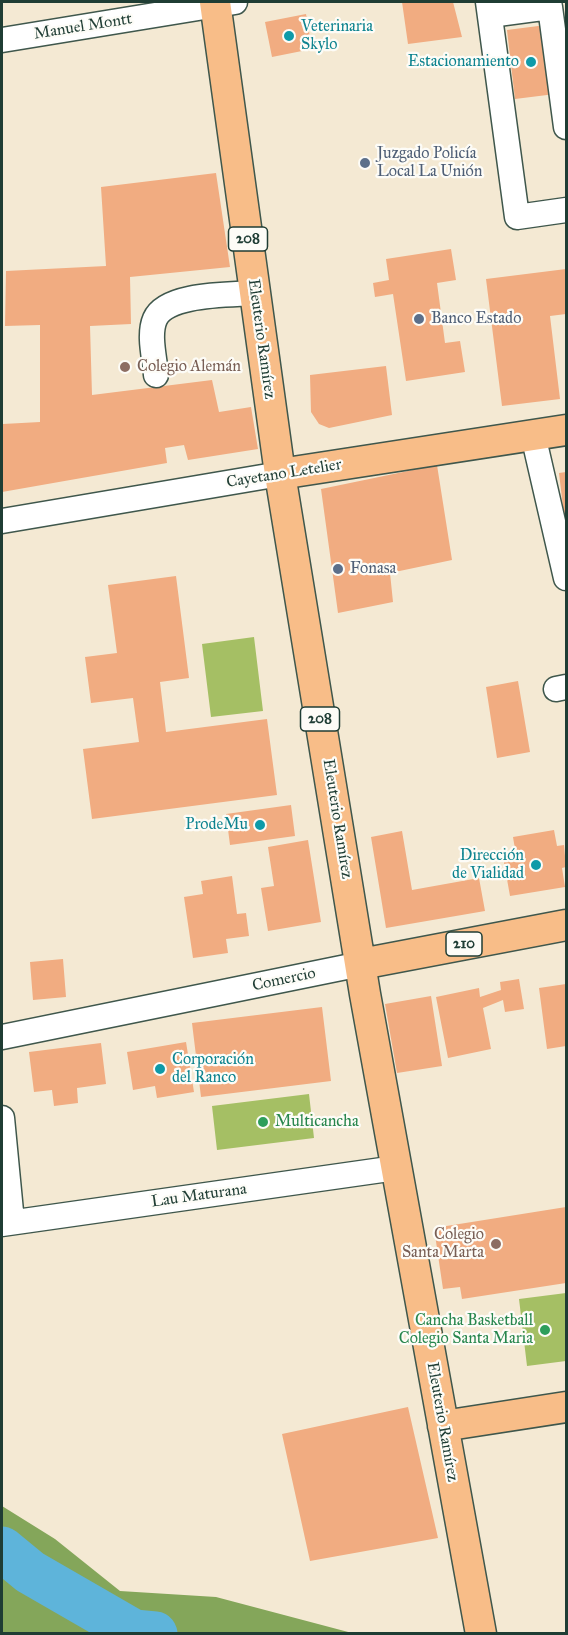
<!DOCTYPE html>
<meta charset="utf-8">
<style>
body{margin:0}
#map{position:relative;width:568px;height:1635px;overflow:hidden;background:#f4e9d3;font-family:"IM FELL Great Primer",serif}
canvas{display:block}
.frame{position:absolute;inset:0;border:3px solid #1f3d34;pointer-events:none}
</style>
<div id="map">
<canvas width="568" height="1635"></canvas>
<div class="frame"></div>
</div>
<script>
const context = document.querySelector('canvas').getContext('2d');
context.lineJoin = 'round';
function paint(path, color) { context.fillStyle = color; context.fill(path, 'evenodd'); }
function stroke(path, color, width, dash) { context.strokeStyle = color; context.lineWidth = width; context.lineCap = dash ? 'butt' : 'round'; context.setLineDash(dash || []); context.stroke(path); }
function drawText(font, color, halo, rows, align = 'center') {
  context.font = font + ' "IM FELL Great Primer",serif'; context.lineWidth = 4.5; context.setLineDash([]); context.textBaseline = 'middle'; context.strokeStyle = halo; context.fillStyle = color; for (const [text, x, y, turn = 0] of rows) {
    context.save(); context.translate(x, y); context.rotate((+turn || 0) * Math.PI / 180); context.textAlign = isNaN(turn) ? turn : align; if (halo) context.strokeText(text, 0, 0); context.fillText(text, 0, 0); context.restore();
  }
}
paint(new Path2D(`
 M254,637L263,711L211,717L202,644Z
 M309,1094L314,1138L217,1150L212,1106Z
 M566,1293V1361L527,1366L519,1299Z`), '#a5bf64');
paint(new Path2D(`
 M2,1506L55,1539L120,1591L216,1597L352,1633H2Z`), '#84a65a');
stroke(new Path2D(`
 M2,1549L30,1572L134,1632L155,1634`), '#5eb4da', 45);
paint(new Path2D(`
 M402,2H453L462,37L408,44Z
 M306,14L312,49L272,57L265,22Z
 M546,25L555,94L515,99L507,30Z
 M216,173L230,267L130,277L131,324L90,326L92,395L212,380L219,412L251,407L258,449L188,460L184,445L165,448L167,463L2,492L3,424L40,422V325L5,326L6,271L106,266L101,187Z
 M451,249L456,280L437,283L445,343L460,341L465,372L406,381L393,294L375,297L373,283L389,280L386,259Z
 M566,269V314L550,316L560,399L502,406L486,279Z
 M386,366L392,415L329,428L319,424L311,412L310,375Z
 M437,465L452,560L390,573L393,602L338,613L321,489Z
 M566,472V524H565L559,473Z
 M176,576L189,678L160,682L166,732L267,719L277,795L92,819L83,749L139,742L133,698L91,703L85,657L117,653L108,585Z
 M518,681L530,752L497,758L486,687Z
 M291,805L295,836L230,845L226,814Z
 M554,830L557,846L564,845L566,867L562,868L565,887L510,896L503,857L516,855L513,837Z
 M402,831L412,890L479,878L485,911L386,928L371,837Z
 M308,840L321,922L268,931L261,888L274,886L268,847Z
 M232,876L237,914L246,913L249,936L226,939L228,953L193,958L184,897L203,894L201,881Z
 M63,959L66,997L33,1000L30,962Z
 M519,979L524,1009L505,1012L503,1000L483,1008L491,1049L448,1058L436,997L479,988L480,997L501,990L500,982Z
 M566,984V1046L547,1049L539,988Z
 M431,996L442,1066L397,1073L385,1004Z
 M322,1007L331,1081L201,1097L192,1023Z
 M186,1042L194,1092L157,1098L155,1086L133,1090L127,1052Z
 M101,1043L106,1084L77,1088L78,1103L54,1106L52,1090L34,1092L29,1052Z
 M566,1207V1283L462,1299L460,1287L443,1289L434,1228Z
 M408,1407L438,1538L310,1561L282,1434Z`), '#f1ac81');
const minor = new Path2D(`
 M488,2L517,217L566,210
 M490,15L550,7L566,127
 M2,40L235,2
 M156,375C155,359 148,335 155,319C166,293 230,295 255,293
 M533,435L566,578
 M2,521L280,474
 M556,689L566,687
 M2,1037L361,964
 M2,1118L12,1222
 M2,1224L396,1168`);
const major = new Path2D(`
 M215,2L280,474L365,994L481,1634
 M280,474L566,430
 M361,964L566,925
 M443,1426L566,1407`);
stroke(minor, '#3f574c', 27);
stroke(major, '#3f574c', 33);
stroke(minor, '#fff', 24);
stroke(major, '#f8bd88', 30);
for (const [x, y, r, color] of [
 [289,36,6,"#0f9aa8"],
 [531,62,6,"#0f9aa8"],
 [365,163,6,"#5c6f8a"],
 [419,319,6,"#5c6f8a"],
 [125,367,6,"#8d6e63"],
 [338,569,6,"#5c6f8a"],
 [260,825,6,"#0f9aa8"],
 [536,865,6,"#0f9aa8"],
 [160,1069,6,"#0f9aa8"],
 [263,1122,6,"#2e9e5b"],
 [496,1244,6,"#8d6e63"],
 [545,1330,6,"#2e9e5b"]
]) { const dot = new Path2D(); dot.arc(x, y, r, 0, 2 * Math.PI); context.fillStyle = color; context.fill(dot); stroke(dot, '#fdfcf7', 2); }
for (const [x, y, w] of [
 [248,239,39],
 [320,719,39],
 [464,944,36]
]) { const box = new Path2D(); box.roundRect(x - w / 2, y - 12, w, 24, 4.5); context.fillStyle = '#fdfcf7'; context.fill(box); stroke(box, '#1f3d34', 1.5); }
drawText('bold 15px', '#1f3d34', null, [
 ["208",248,239],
 ["208",320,719],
 ["210",464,944]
]);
drawText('16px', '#1f3d34', '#fdfcf7', [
 ["Manuel Montt",83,27,-9],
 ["Eleuterio Ramírez",261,339,82],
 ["Cayetano Letelier",284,474,-9],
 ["Eleuterio Ramírez",337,819,81],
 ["Comercio",284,980,-12],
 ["Lau Maturana",199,1196,-8],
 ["Eleuterio Ramírez",442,1422,80]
]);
drawText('16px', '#0d838f', '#fdfcf7', [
 ["Veterinaria",301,27,"left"],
 ["Skylo",301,45,"left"],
 ["Estacionamiento",519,62],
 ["ProdeMu",248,825],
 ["Dirección",524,856],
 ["de Vialidad",524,874],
 ["Corporación",172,1060,"left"],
 ["del Ranco",172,1078,"left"]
], 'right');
drawText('16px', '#4e5e75', '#fdfcf7', [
 ["Juzgado Policía",377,154],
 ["Local La Unión",377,172],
 ["Banco Estado",431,319],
 ["Fonasa",350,569]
], 'left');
drawText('16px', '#785e54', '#fdfcf7', [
 ["Colegio Alemán",137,367],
 ["Colegio",484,1235,"right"],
 ["Santa Marta",484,1253,"right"]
], 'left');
drawText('16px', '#27864d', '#fdfcf7', [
 ["Multicancha",275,1122],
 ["Cancha Basketball",533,1321,"right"],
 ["Colegio Santa Maria",533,1339,"right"]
], 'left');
</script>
